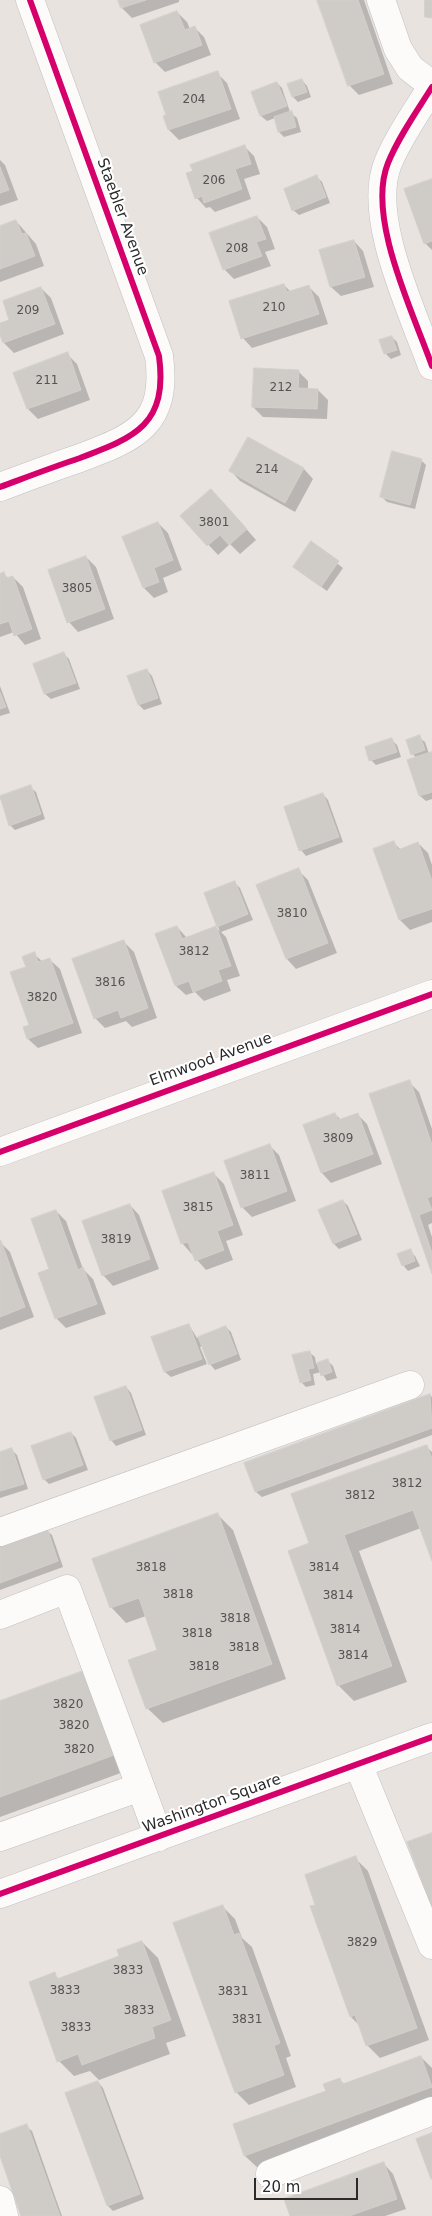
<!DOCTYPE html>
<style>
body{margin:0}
#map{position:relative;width:432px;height:2216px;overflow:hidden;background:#e8e3df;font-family:"DejaVu Sans",sans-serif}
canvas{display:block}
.scale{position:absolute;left:254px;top:2178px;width:104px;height:22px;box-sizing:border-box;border:2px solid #2a2a2a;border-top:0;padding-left:6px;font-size:15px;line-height:18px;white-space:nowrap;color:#2a2a2a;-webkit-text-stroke:4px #fff;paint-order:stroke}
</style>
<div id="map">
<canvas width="432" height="2216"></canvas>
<div class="scale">20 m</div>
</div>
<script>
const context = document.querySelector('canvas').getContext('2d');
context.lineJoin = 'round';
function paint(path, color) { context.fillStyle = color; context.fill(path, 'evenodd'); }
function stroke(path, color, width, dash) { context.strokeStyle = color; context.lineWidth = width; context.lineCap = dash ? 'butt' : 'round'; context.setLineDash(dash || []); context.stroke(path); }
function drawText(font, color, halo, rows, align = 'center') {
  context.font = font + ' "DejaVu Sans",sans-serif'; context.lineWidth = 4; context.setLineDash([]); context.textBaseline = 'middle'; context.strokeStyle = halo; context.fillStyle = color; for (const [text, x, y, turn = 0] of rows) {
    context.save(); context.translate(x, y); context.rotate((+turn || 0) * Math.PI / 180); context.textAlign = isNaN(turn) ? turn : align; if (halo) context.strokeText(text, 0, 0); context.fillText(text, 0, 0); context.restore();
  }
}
paint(new Path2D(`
 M119,0H179V2L132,18L122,8Z
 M318,0H364L393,84L359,95L349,85Z
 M177,12L187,22L190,29L194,27L204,37L211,55L165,72L155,62Z
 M217,73L227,83L240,119L179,140L169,130Z
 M302,80L307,86L311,97L298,102L293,97Z
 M277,83L282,88L290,112L297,118L301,132L284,137L279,132L275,118L267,121L261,116L252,93Z
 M245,147L254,156L260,174L244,179L251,199L215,212L210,207L206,208L197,198Z
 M0,160L5,165L18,200L0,206Z
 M317,177L322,182L330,203L299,215L293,210Z
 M432,180V250L425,243Z
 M257,217L267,227L275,249L265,252L271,266L234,279L224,269Z
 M16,221L36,244L44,266L0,282V227Z
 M354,241L363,251L374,287L341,296L331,287Z
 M284,285L291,292L309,287L319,297L328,324L252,348L243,338Z
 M41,288L51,298L64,334L14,353L4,343L0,325L11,321Z
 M392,337L397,342L401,355L391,359L386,354L381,341Z
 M67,354L77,364L90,400L38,419L28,409L15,374Z
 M298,371L308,381V390H318L328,400L327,419L263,417L253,407Z
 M249,439L304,469L313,479L295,512L240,481L231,471Z
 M421,460L426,465L415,509L387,502L382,497Z
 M221,500L256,540L240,554L230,544L218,555L182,516Z
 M158,523L168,533L182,570L163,578L168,592L154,598L144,588Z
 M311,543L343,568L327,591L294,567Z
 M86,557L96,567L114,619L78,632L69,622Z
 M4,574L9,579L13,577L23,587L41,639L25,645L14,632L0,637V575Z
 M64,654L69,659L80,689L51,699L45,694L35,664Z
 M147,670L152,676L162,704L144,710L139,705L129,677Z
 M0,686L10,713L0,716Z
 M419,737L425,742L429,754L432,753V799L426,801L420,796L416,758L413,754L408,741Z
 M392,740L397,745L401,757L376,765L371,760Z
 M30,787L36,792L45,819L15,830L10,825L0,798Z
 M323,794L328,800L343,842L306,856L301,850Z
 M394,843L401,850L418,843L428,853L432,865V922L410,930L400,920Z
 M298,870L308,880L337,953L296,969L287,959Z
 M235,883L240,888L253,920L221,932L226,937L240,976L227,980L231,991L204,1001L195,992L186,995L176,986L177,927L187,938L216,927L220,932L206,894Z
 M124,942L134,952L157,1018L132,1027L126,1021L105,1028L95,1018Z
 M34,954L43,962L50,960L60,969L82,1033L38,1048L28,1039L25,1028L30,1026L27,968Z
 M409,1082L419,1092L432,1129V1223L428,1225L432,1237V1271L371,1095Z
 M335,1114L341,1120L357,1114L367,1124L382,1164L331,1183L322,1173Z
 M269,1145L279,1155L296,1201L252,1217L242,1207Z
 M214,1174L224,1184L243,1235L226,1241L233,1260L206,1270L182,1243Z
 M343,1201L348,1206L362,1240L339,1249L334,1244L320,1211Z
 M130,1205L139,1215L159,1269L113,1286L104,1276L84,1222Z
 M56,1211L66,1221L83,1269L93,1279L106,1314L66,1328L56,1318L51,1270Z
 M0,1242L10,1252L34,1317L0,1330Z
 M410,1251L415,1256L420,1266L408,1271L403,1265Z
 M189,1325L197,1338L226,1327L231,1332L241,1360L215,1370L210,1364L203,1346L200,1347L207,1364L171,1377L165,1372L153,1338Z
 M309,1352L315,1357L316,1364L327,1360L333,1366L337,1378L327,1381L321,1372L313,1374L315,1385L306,1387L301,1382Z
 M126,1387L131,1393L146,1435L116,1446L111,1440Z
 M430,1395L432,1397V1435L262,1497L256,1492L246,1463Z
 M71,1433L76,1438L88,1470L49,1484L44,1479Z
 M426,1446L432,1452V1557L421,1528L359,1551L407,1682L354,1701L339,1686L289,1552L311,1544Z
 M12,1450L17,1455L28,1489L0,1498V1454Z
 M217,1514L233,1530L286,1679L163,1723L147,1708L159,1650L146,1616L126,1623L111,1607Z
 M46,1530L52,1535L63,1567L0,1590V1547Z
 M83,1672L129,1770L0,1817V1703Z
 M355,1858L368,1871L429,2040L380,2058L367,2045L360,2026L351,2017L317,1906Z
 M223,1907L235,1919L242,1938L252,1947L291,2056L286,2058L296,2087L249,2105L236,2092Z
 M142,1942L158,1958L186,2036L166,2043L170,2054L99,2080L90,2071L74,2076L59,2061L54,1974L59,1979L121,1957Z
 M421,2057L432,2068V2104L258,2168L245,2156L234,2125L327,2091L339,2079L345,2085Z
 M98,2082L103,2088L144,2199L113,2211L108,2206L67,2094Z
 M26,2126L32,2131L62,2216H23L0,2153V2135Z
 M384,2164L393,2174L406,2209L385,2216H291Z`), '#0003');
const building = new Path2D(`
 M118,0H146L121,8Z
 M317,0H358L384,74L348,86Z
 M425,0H432V18L425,17Z
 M177,11L185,30L195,26L202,45L154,63L140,25Z
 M218,71L231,109L168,130L163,116L166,115L158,92Z
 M302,79L307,92L292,97L287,84Z
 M277,82L287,106L260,116L251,92Z
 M292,111L296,127L278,132L274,117Z
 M245,145L251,164L235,169L242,189L204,203L202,196L195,199L186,173L193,171L190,165Z
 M0,167L9,190L0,193Z
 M317,175L326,197L292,211L284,189Z
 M432,179V241L424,244L404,189Z
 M257,216L266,239L256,242L262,256L223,270L209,233Z
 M16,220L22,234L26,233L35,256L0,269V226Z
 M354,240L365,277L330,287L319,250Z
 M284,284L287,292L309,285L319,314L241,339L229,301Z
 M41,287L55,324L3,343L0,335V323L9,320L3,301Z
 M392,336L397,350L384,354L379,340Z
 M68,352L81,390L27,409L13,373Z
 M254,368L299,370L298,388L318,389L317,409L252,407Z
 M248,437L304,468L285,503L229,471Z
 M392,451L422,459L410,505L380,497Z
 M211,489L247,529L229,545L220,535L207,546L180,516Z
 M158,522L173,560L154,568L159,582L143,588L122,537Z
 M311,541L339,561L321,587L293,567Z
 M86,556L105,609L67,623L48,570Z
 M4,572L6,578L13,576L32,629L14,636L9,621L0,624V574Z
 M64,652L76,683L44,694L33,664Z
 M147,669L158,698L138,705L127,676Z
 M0,692L6,707L0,709Z
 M420,735L425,750L411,755L406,740Z
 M392,738L397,752L369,761L365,747Z
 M432,752V792L419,796L407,760Z
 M31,785L41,814L9,826L0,796Z
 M323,793L339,837L299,851L284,807Z
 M394,841L398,850L418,842L432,881V909L399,920L373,849Z
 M299,868L328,943L286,959L256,885Z
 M235,881L248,914L217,927L204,893Z
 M177,926L182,939L216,926L231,966L218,970L222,981L193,992L189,981L175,986L155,934Z
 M124,940L148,1008L121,1018L118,1010L94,1019L72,959Z
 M35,952L38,962L50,958L73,1023L27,1039L23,1027L29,1025L10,972L26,967L22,957Z
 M410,1080L432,1145V1196L427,1198L432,1210L419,1215L432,1253V1274L369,1094Z
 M335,1113L338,1120L358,1113L373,1154L321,1173L303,1125Z
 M270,1144L287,1191L241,1208L224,1161Z
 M214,1172L233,1225L217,1231L224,1250L195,1261L188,1242L181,1244L162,1191Z
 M343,1200L357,1234L333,1244L318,1210Z
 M130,1204L150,1259L102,1276L82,1221Z
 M56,1210L78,1270L83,1267L97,1304L55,1319L38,1273L49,1269L31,1219Z
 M1,1241L25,1307L0,1317V1241Z
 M411,1249L415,1261L402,1266L397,1254Z
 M189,1324L202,1359L164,1372L151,1337Z
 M226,1326L237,1354L209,1365L198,1337Z
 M310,1351L314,1368L308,1369L311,1380L300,1383L292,1355Z
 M328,1359L332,1372L321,1376L317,1363Z
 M126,1386L142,1430L110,1441L94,1397Z
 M430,1394L432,1428L255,1492L244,1463Z
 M71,1432L83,1465L43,1480L31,1446Z
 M427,1445L432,1459V1561L413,1510L344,1535L392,1666L337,1686L288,1551L309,1543L291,1494Z
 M12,1448L24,1484L0,1491V1452Z
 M218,1513L272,1664L146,1709L128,1660L157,1650L139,1598L110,1608L92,1559Z
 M47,1528L58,1561L0,1583V1545Z
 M83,1671L114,1755L0,1797V1701Z
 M432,1833V1909L407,1842Z
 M356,1856L417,2028L366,2046L355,2015L350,2017L310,1906L315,1905L305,1875Z
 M223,1905L234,1935L239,1933L280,2043L274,2046L284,2075L235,2093L173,1923Z
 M142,1941L171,2020L152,2027L155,2038L82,2065L78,2054L57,2062L29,1982L55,1972L57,1979L119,1956L117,1950Z
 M421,2056L432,2087L244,2156L233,2124L326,2091L323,2084L340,2078L342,2084Z
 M98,2081L140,2194L107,2206L65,2093Z
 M27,2124L60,2216H21L0,2156V2134Z
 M432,2133V2179H431L416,2139Z
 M384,2162L397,2199L349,2216H290L284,2199Z`);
paint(building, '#cfccc8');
stroke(building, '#d3cfcb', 1);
const minor = new Path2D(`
 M381,0L398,49L410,68L432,85
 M432,87C417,111 399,136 388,163C366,217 413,312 432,366
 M0,487C27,477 53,467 80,458C136,437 168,424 159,356L30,0
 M0,1152L432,994
 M0,1532L410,1385
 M0,1615L67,1589L159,1837
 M358,1764L432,1945
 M0,1837L140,1787
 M0,1894L432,1737
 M270,2174L432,2111
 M0,2200L4,2216`);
stroke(minor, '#c1c0c1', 29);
stroke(minor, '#fcfbfa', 28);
stroke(new Path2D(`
 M432,87C417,111 399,136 388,163C366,217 413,312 432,366
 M0,487C27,477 53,467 80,458C136,437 168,424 159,356L30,0
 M0,1152L432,994
 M0,1894L432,1737`), '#d6006c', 6);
drawText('12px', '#545352', null, [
 ["204",194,100],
 ["206",214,181],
 ["208",237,249],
 ["210",274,308],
 ["209",28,311],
 ["211",47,381],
 ["212",281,388],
 ["214",267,470],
 ["3801",214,523],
 ["3805",77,589],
 ["3810",292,914],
 ["3812",194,952],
 ["3816",110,983],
 ["3820",42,998],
 ["3809",338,1139],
 ["3811",255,1176],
 ["3815",198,1208],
 ["3819",116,1240],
 ["3812",407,1484],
 ["3812",360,1496],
 ["3818",151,1568],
 ["3814",324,1568],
 ["3818",178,1595],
 ["3814",338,1596],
 ["3818",235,1619],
 ["3814",345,1630],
 ["3818",197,1634],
 ["3818",244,1648],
 ["3814",353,1656],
 ["3818",204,1667],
 ["3820",68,1705],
 ["3820",74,1726],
 ["3820",79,1750],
 ["3829",362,1943],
 ["3833",128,1971],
 ["3833",65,1991],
 ["3831",233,1992],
 ["3833",139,2011],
 ["3831",247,2020],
 ["3833",76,2028]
]);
drawText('15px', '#2a2a2a', '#fff', [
 ["Staebler Avenue",122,217,70],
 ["Elmwood Avenue",211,1060,-20],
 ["Washington Square",212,1804,-20]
]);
</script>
